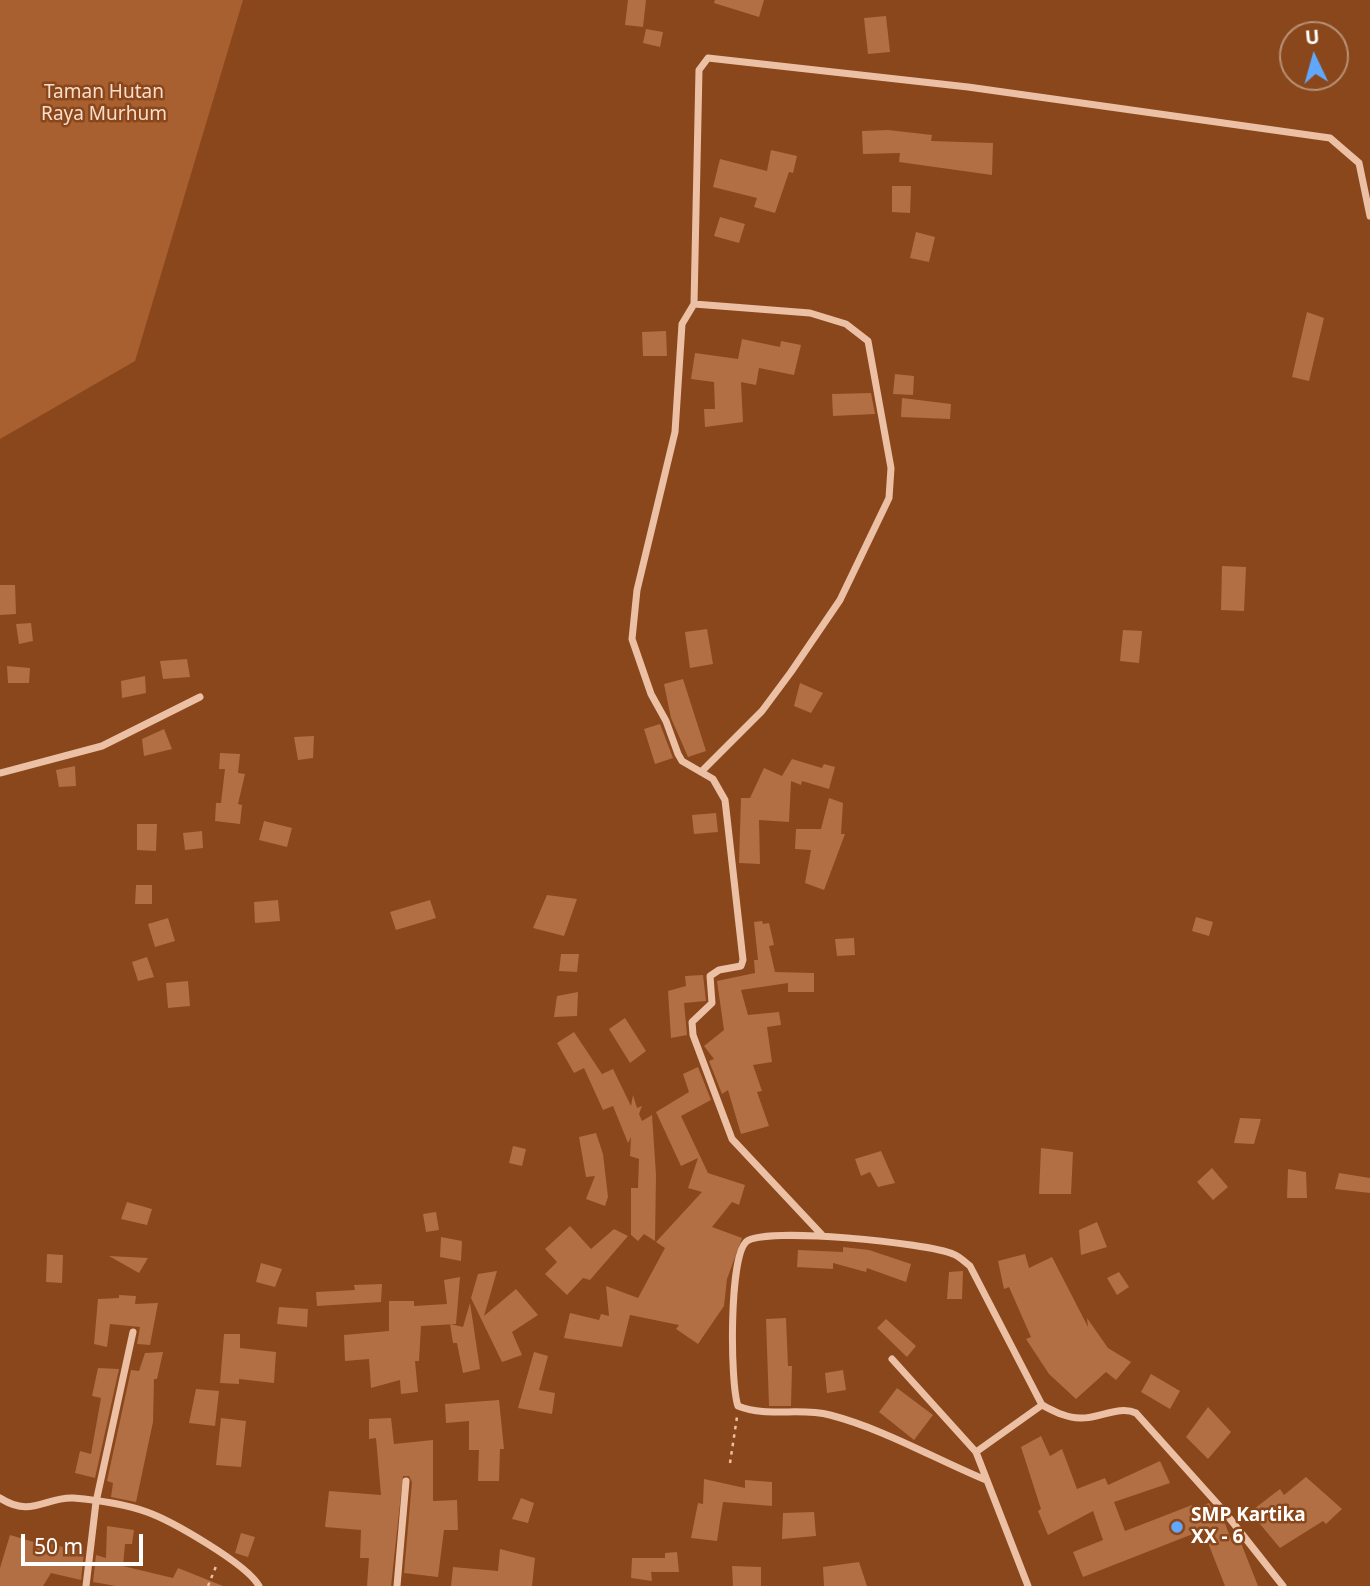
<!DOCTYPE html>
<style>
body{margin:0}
#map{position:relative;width:1370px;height:1586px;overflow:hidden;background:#89471b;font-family:"Noto Sans",sans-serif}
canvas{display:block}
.north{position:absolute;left:1279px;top:21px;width:70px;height:70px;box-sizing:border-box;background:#89471b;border:2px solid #b89176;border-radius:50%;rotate:355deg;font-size:19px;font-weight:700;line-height:28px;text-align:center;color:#fff}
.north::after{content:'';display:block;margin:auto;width:24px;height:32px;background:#61a8fd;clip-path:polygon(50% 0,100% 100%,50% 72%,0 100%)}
.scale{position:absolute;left:21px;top:1534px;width:122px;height:32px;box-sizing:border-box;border:4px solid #fff;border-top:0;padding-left:9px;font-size:21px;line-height:24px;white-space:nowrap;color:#fff;-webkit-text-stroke:5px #89471b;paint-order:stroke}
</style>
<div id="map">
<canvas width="1370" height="1586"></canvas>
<div class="north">U</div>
<div class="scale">50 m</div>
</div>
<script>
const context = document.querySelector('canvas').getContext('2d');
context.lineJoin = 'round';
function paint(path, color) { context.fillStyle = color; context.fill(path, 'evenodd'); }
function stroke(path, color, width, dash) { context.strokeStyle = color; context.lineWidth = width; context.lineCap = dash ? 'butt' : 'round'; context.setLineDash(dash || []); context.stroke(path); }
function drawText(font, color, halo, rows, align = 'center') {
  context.font = font + ' "Noto Sans",sans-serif'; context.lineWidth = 5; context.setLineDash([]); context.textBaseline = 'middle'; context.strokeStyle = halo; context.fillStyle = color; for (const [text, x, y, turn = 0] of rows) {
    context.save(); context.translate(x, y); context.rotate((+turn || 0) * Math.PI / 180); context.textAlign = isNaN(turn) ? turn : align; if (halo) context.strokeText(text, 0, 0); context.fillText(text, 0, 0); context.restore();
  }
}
paint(new Path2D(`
 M0,0H243L135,361L0,439Z`), '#a86031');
paint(new Path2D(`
 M628,0H646L643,27L625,25Z
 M715,0H764L759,17L714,3Z
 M886,16L890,52L868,54L864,18Z
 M646,29L663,32L660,47L643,43Z
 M888,130L932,135L931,141L993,143L992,175L899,162L900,153L863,154L862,131Z
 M771,150L797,156L793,173L789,172L775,213L754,207L757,198L713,187L720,159L767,171Z
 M892,186H911L910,213L892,212Z
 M720,217L745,224L739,243L714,236Z
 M916,232L935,237L929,262L910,258Z
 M1307,312L1324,318L1309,381L1292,377Z
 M666,331L667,356H643L642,332Z
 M742,339L780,347L781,341L801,345L794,375L759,368L756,385L741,382L743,422L705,427L704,409H715L714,382L691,379L695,353L738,359Z
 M895,374L914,376L913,395L893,394Z
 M871,393L875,414L833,416L832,394Z
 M902,398L951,404L950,419L901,417Z
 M1222,566L1246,567L1244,611L1221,610Z
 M0,585H15L16,614L0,615Z
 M31,623L33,641L19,644L16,624Z
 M707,629L713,664L690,668L685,632Z
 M1123,630L1142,631L1139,663L1120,661Z
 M187,659L190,677L163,679L160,661Z
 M7,666L30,668L29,683H8Z
 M145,676L146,693L122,698L121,681Z
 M683,679L706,751L688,757L671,718L664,684Z
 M800,683L823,693L811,713L794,706Z
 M660,724L673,758L655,764L644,729Z
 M164,729L172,749L144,756L142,739Z
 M314,736L313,758L298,760L294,737Z
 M220,753L240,754L238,773L245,774L238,804L242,805L240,824L215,821L216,803H221L225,769H219Z
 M792,759L822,768L824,764L835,767L829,789L802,781L801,785L791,781L789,822L759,820L760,864L739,863L741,798H750L764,768L782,776Z
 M75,766L76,786L59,787L56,770Z
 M829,798L843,803L841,834H845L824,890L805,883L811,850L795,849L796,829H821Z
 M716,813L718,832L694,834L692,815Z
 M264,821L292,828L287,847L259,840Z
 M137,824H157L156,851L137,850Z
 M202,831L203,848L185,850L183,833Z
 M136,885H152V904H135Z
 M547,895L577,899L564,936L533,928Z
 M278,900L280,921L255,923L254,902Z
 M430,900L436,918L396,930L390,912Z
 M1196,917L1213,922L1209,936L1192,931Z
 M168,918L175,941L155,947L148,924Z
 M762,921L763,924L769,923L774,945L769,946L775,972L814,973V992H788V983L741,990L748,1015L779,1012L781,1025L767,1027L772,1062L753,1065L762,1091L757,1092L769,1126L741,1134L728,1090L722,1094L709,1061L714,1059L704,1046L724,1030L717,981L755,973L754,960H758L754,922Z
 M854,938L855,955L837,956L835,939Z
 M561,954H579L577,972L559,971Z
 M147,957L154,977L138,981L132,962Z
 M703,975L706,1001L684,1003L687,1035L671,1038L668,991L686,986L685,976Z
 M188,981L190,1006L168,1008L166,983Z
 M578,992L577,1016L554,1017L557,996Z
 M625,1018L646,1051L630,1063L609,1029Z
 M574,1032L602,1074L613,1069L631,1106L633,1095L637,1108L642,1106L639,1114L642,1121L652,1115L656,1175L655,1241L644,1234L638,1241L631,1235V1188H638L639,1159L630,1156L631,1137L628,1143L613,1106L603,1110L584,1068L574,1073L557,1043Z
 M698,1067L711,1100L681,1116L708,1173L745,1185L739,1205L732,1202L712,1227L742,1238L727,1279L724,1306L698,1344L676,1329L679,1325L630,1315L622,1347L564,1338L570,1313L599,1320L601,1314L609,1316L606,1286L638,1298L665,1248L656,1242L702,1192L688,1188L698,1158L681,1166L656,1112L689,1092L683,1074Z
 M1240,1118L1261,1119L1254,1144L1234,1143Z
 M596,1133L603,1154L608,1197L605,1206L586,1199L595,1176L586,1177L579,1137Z
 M513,1146L526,1149L522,1166L509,1163Z
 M1041,1148L1073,1152L1071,1194H1039Z
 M881,1151L895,1183L878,1187L870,1172L861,1176L855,1159Z
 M1212,1168L1228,1187L1213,1200L1197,1182Z
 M1288,1169L1306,1172L1307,1198H1287Z
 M1339,1173L1370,1178V1193L1335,1189Z
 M127,1202L152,1209L147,1225L121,1219Z
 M436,1212L439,1230L426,1232L423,1214Z
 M1097,1222L1107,1247L1081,1255L1079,1230Z
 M570,1226L591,1249L614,1229L628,1236L590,1280L583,1278L567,1295L545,1274L557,1262L545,1249Z
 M441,1237L462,1241L461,1261L440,1257Z
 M843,1247L869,1250L911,1264L906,1282L867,1268L866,1272L833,1263V1269L797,1267L798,1250L843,1252Z
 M47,1254L63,1255L62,1283L46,1282Z
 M1025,1254L1029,1268L1052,1257L1088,1327L1087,1318L1108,1348L1131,1362L1116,1380L1106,1372L1076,1399L1049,1374L1026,1339L1031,1337L1009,1287L1004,1289L998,1261Z
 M109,1256L148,1258L139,1273Z
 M261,1263L282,1269L275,1287L256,1282Z
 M497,1271L484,1316L516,1289L538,1315L512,1332L522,1355L502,1362L471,1298L478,1274Z
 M963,1271L962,1299H947L949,1272Z
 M1119,1272L1129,1287L1117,1295L1107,1278Z
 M460,1277L456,1324L421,1326L419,1361H415L418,1392L401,1394L400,1380L371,1388L369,1359L345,1361L344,1335L389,1331V1301H414V1306L447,1304L444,1280Z
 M382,1284L381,1302L317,1306L316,1292L355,1290L354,1285Z
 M119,1295L136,1296L135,1304L158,1303L150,1345L137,1344L140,1327L110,1324L107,1347L94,1344L98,1299L119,1298Z
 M470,1303L480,1369L463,1373L457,1343H453L450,1324L463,1327Z
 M279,1307L308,1309L307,1327L277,1324Z
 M786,1318L788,1366H792L791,1406H769L766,1319Z
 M886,1319L916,1346L907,1357L877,1328Z
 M224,1334H240V1348L276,1352L274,1383L239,1379V1384L220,1383Z
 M163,1352L157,1379H154L153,1422L136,1502L111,1497L113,1483L107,1481L131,1370L139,1371L145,1353Z
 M534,1352L548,1356L539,1390L555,1393L552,1414L518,1408Z
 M98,1368L119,1369L95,1478L75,1473L80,1451L91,1454L101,1398L92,1396Z
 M843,1370L846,1390L827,1393L825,1373Z
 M1151,1374L1180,1391L1170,1409L1141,1392Z
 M897,1388L933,1415L914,1440L879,1412Z
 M196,1389L219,1391L215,1426L189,1423Z
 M499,1400L504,1449H500L499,1481H478L479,1450H469V1421L446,1423L445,1404Z
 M1208,1407L1231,1432L1208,1459L1186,1437Z
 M221,1418L246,1421L241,1467L216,1465Z
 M391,1418L394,1444L433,1440V1501L457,1500L458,1530H444L438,1577L404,1573L412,1482L409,1476H403L391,1586H367L369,1558H360L361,1530L325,1527L329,1491L381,1495L376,1438L369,1439V1419Z
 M1041,1436L1050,1456L1062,1449L1077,1489L1105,1478L1108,1485L1160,1461L1170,1483L1114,1502L1125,1531L1192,1505L1193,1509L1209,1503L1218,1521H1224L1232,1542L1239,1540L1241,1543L1258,1586H1225L1203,1530L1083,1577L1073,1552L1103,1540L1093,1511L1048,1535L1038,1511L1041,1509L1021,1447Z
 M1306,1477L1342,1509L1326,1524L1323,1521L1280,1548L1250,1512L1280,1489L1284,1495Z
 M704,1479L745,1488V1480L772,1482V1506L723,1502L717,1541L691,1538L698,1503L703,1504Z
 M521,1498L534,1503L528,1523L512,1519Z
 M814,1512L816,1536L782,1539L783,1513Z
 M107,1526L134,1530L132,1544H125L123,1566L173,1578L178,1568L223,1586H116L93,1582L96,1555L106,1558Z
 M241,1533L255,1537L248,1557L235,1553Z
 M10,1535L51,1547V1544L84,1552L81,1580L51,1573L43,1586H0V1568Z
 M500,1549L535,1558L532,1586H451L453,1567L498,1571Z
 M677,1552L679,1572H651L652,1581L631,1578L632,1558H665V1553Z
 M859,1562L867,1586H824L823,1567Z
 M732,1566L761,1567V1586H733Z`), '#b26f44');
stroke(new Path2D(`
 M730,1463L737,1417
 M208,1586L217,1564`), '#ecc0a4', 2.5, [3.5, 5]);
stroke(new Path2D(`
 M694,304L682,324L675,432L637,590L632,639L651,694L666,721L678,754L682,761L713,779L725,800L743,960L741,966L719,970L710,976L712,1003L692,1022L693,1035L732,1139L822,1235
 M701,772L762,711L791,672L840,600L889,498L891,468L868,341L846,324L810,313L694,304L699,70L708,58L968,87L1330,138L1359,163L1370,216
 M0,773L102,746L200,697
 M892,1359L976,1452
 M1042,1405C1054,1411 1066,1418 1080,1418C1098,1419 1119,1405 1136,1413L1223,1510L1283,1586
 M986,1480C935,1459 884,1429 830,1415C799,1407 768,1418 738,1406C730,1383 729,1258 746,1242C763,1226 929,1243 953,1254C959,1256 965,1262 970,1266L1042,1405L976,1452L1028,1586
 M0,1498C31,1518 45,1497 73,1498C96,1500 125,1504 147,1512C172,1521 247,1564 259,1586
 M86,1586L96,1502L133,1332
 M397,1586L406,1481`), '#ecc0a4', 7);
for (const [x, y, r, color] of [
 [1177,1527,7,"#61a8fd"]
]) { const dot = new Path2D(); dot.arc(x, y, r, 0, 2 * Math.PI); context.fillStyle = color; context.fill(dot); stroke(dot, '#89471b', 2.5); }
drawText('19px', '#f9dcca', '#89471b', [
 ["Taman Hutan",104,93],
 ["Raya Murhum",104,115]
]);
drawText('bold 19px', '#fff', '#89471b', [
 ["SMP Kartika",1191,1516],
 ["XX - 6",1191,1538]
], 'left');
</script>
